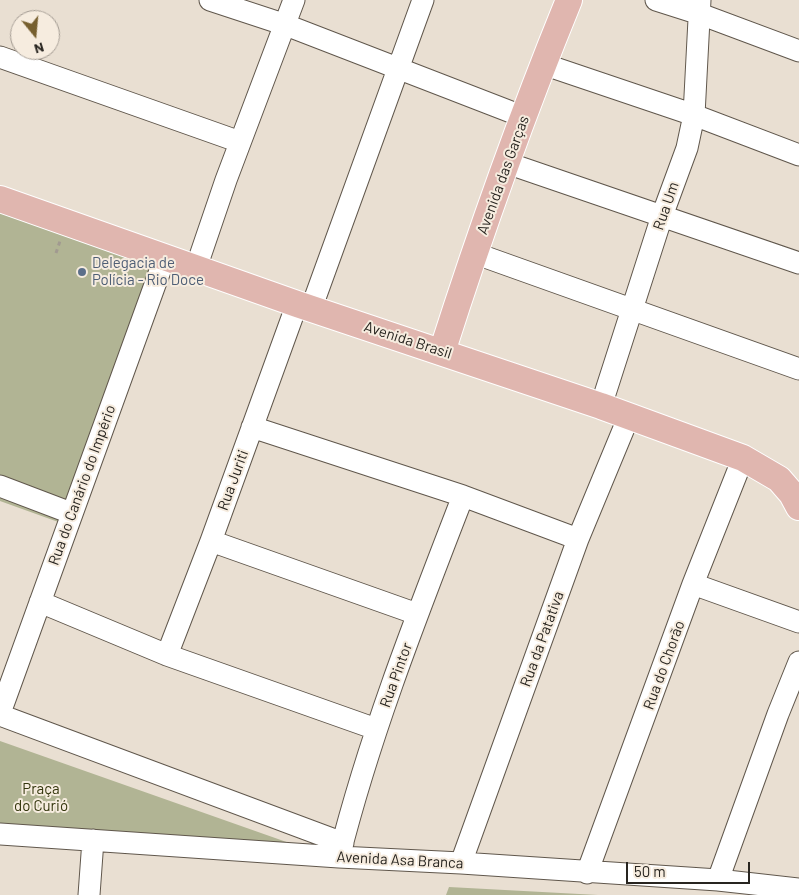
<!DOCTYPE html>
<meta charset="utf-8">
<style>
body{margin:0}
#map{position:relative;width:799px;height:895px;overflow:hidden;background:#e9dfd2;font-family:Barlow,sans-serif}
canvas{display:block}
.north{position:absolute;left:10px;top:10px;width:50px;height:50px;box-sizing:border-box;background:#f6ecdf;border:1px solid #a49c93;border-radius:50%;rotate:163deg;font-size:14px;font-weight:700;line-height:20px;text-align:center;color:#282520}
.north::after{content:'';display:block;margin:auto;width:18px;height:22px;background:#765f2f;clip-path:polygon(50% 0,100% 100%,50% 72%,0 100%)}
.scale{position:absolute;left:626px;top:862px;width:124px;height:22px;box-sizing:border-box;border:2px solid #282520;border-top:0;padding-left:6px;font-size:15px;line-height:18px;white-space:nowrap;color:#282520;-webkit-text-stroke:4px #f6ecdf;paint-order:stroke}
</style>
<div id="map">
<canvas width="799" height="895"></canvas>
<div class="north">N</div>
<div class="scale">50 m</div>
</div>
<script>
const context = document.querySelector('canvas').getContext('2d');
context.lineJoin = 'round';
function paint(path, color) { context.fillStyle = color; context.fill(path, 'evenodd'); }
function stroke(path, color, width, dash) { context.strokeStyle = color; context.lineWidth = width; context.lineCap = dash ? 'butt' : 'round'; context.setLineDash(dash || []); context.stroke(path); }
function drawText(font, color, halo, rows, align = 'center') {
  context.font = font + ' Barlow,sans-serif'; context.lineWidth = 4; context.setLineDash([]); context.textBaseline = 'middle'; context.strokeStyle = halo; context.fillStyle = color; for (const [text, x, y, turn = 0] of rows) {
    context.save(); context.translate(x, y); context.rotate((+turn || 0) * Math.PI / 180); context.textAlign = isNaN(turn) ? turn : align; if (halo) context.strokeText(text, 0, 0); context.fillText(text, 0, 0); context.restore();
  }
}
paint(new Path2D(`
 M0,197L162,256L61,523L0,501Z
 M0,741L312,851L0,836Z
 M449,887L598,895H446Z`), '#b1b494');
const minor = new Path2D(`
 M210,0L286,25L524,117
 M656,0L700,14L799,51
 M0,57L240,142
 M543,64L694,115L799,155
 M507,163L799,263
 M474,253L799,369
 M196,268L226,180L294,0
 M311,309L423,0
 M601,406L662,216L687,148L694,115L700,0
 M252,427L463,496L578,539
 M0,486L71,513
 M211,541L417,614
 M693,584L799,622
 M40,602L167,655L376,729
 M167,655L211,541L297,304
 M0,713L165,257
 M0,715L343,843
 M0,834L339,857L461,863L718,880L799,889
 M339,857C370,734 417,615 463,496
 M461,863L578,539L629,416
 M587,873L693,584L743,458
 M718,880L778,714L799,662
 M89,895L93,840`);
const major = new Path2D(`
 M0,199L297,304L601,406L743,458L779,479L792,494L799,507
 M442,352C480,233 522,115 569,0`);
stroke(minor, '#60574c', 23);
stroke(major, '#fff', 28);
stroke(new Path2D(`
 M56,253L60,241`), '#a19a90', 3, [4, 4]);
stroke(minor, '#fff', 21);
stroke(major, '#e0b6af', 26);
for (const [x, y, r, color] of [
 [82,272,5,"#5c6f8a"]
]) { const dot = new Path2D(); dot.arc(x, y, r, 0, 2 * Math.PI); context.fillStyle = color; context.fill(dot); stroke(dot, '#f6ecdf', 2); }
drawText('15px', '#282520', '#f6ecdf', [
 ["Avenida das Garças",503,175,-70],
 ["Rua Um",666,206,-71],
 ["Avenida Brasil",408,340,18],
 ["Rua Juriti",233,480,-70],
 ["Rua do Canário do Império",82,485,-70],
 ["Rua da Patativa",542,639,-70],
 ["Rua do Chorão",664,665,-70],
 ["Rua Pintor",396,675,-70],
 ["Avenida Asa Branca",400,860,3]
]);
drawText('15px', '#4e5e75', '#f6ecdf', [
 ["Delegacia de",92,263],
 ["Polícia - Rio Doce",92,280]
], 'left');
drawText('15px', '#34360d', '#f6ecdf', [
 ["Praça",41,789],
 ["do Curió",41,806]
]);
</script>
